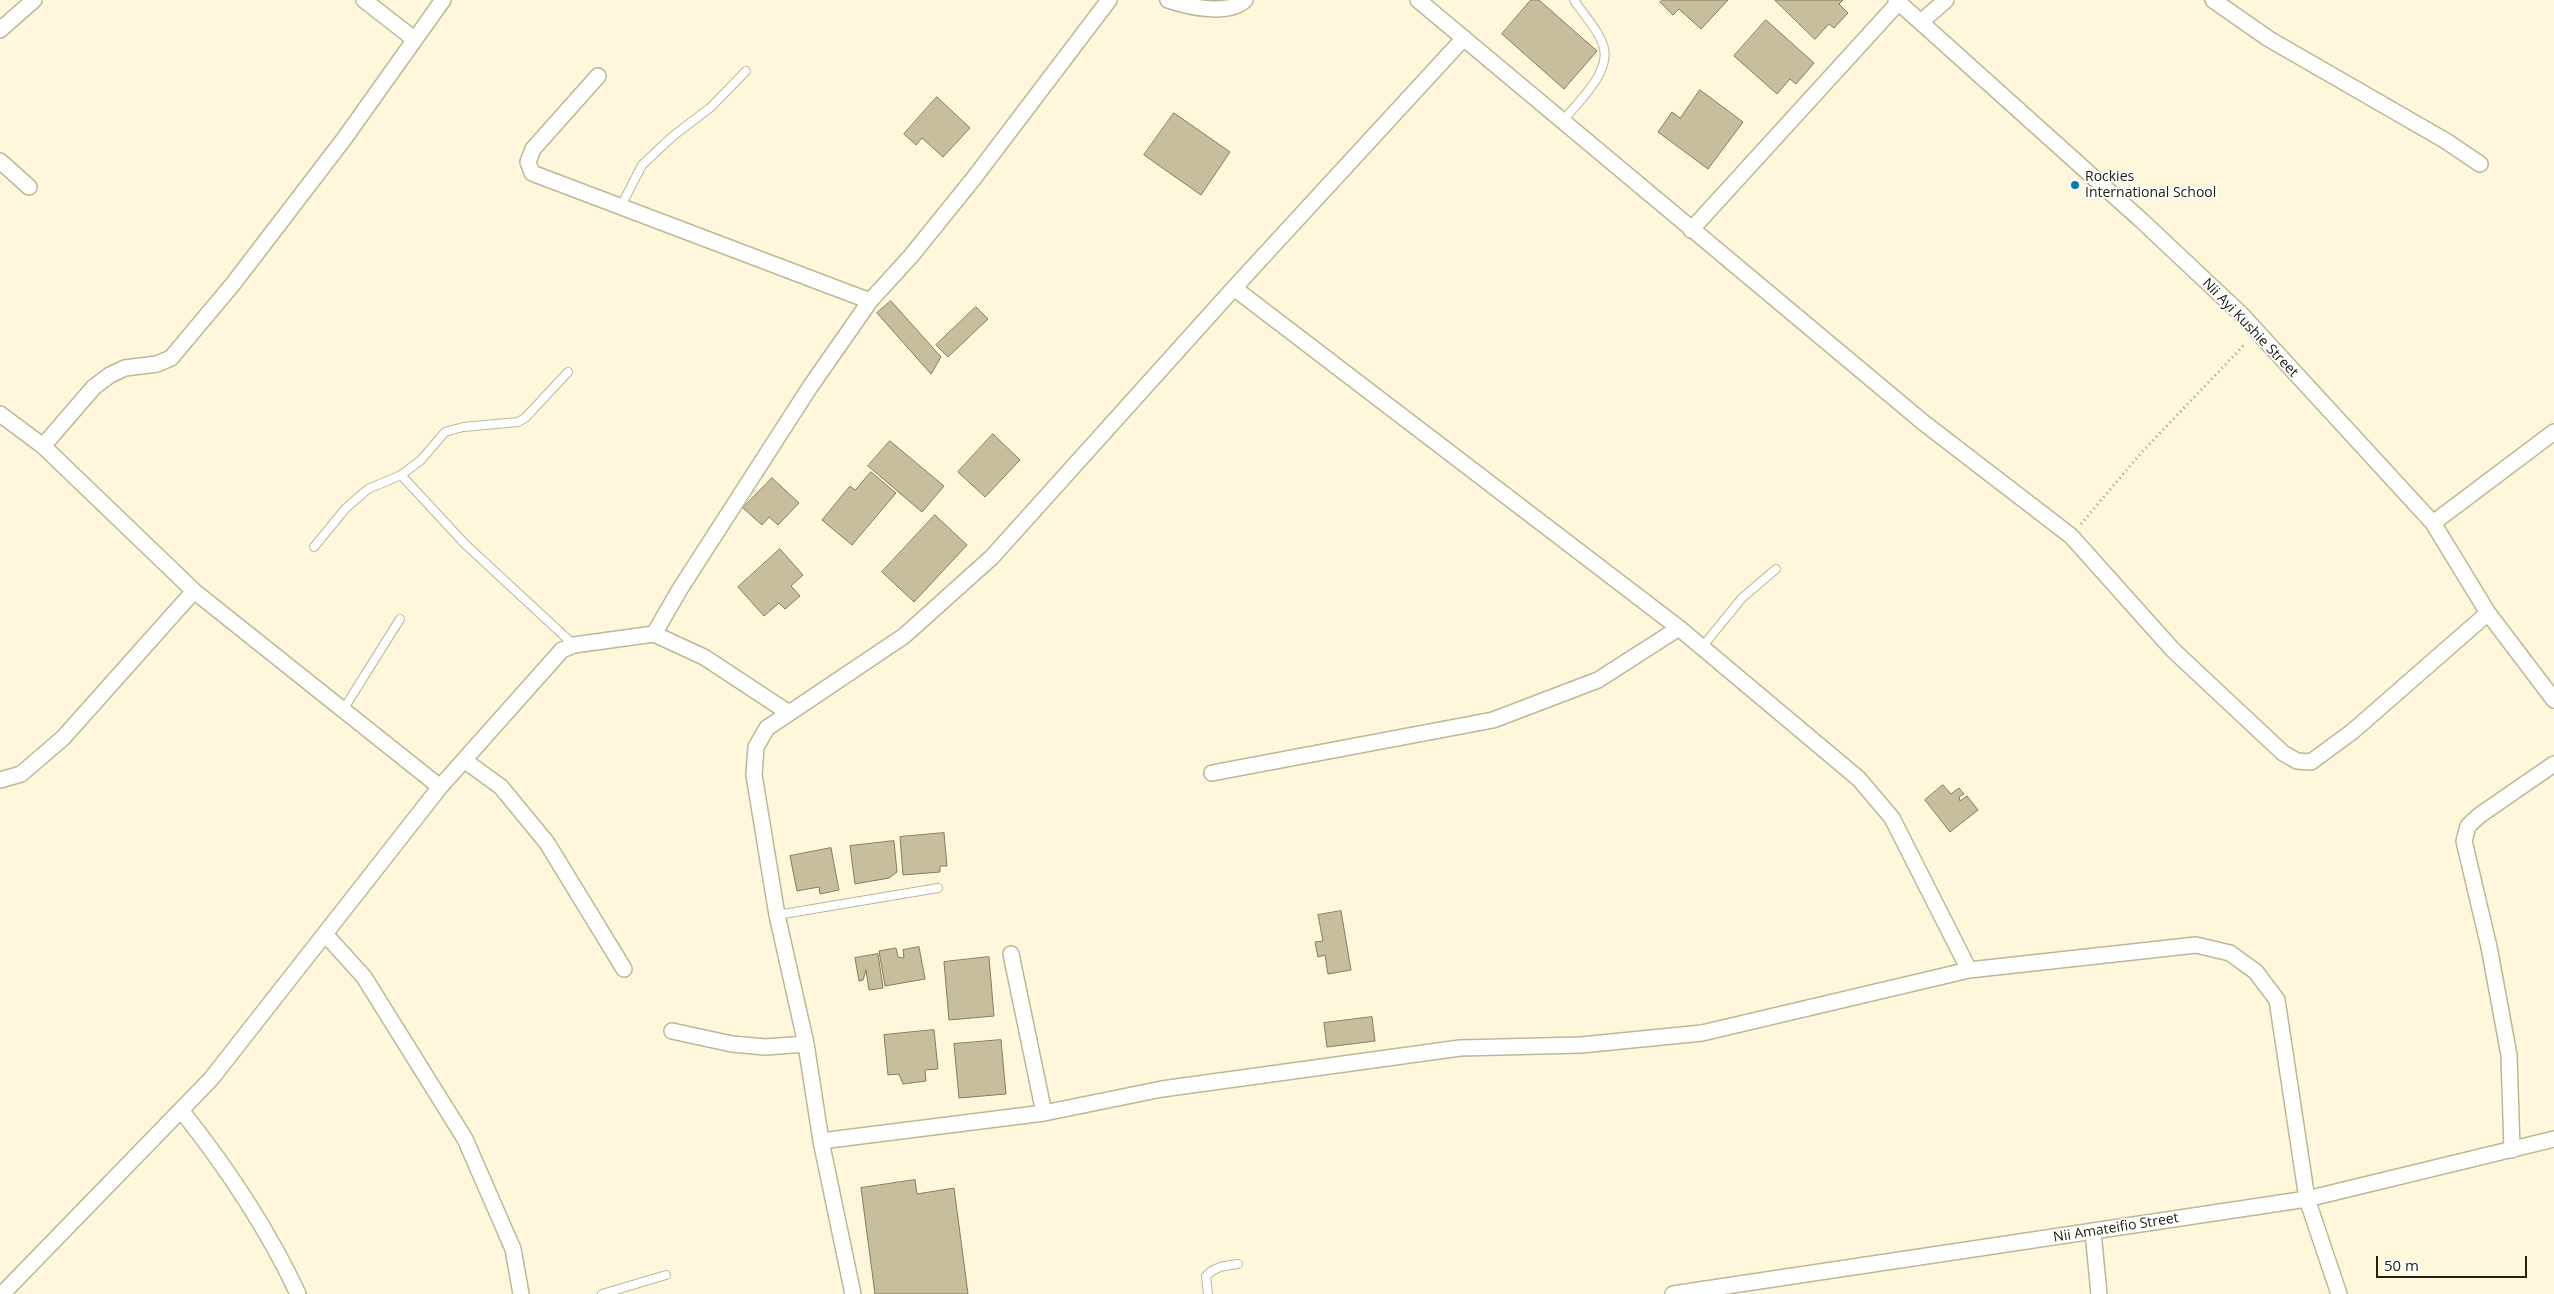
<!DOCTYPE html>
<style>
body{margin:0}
#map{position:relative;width:2554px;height:1294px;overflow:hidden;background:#fff7dc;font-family:"Open Sans",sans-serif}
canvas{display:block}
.scale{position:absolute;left:2376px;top:1256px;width:151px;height:22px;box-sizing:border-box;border:2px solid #232013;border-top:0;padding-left:6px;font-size:15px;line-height:18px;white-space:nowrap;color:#232013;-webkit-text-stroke:4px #fff;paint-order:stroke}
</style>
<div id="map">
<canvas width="2554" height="1294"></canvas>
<div class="scale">50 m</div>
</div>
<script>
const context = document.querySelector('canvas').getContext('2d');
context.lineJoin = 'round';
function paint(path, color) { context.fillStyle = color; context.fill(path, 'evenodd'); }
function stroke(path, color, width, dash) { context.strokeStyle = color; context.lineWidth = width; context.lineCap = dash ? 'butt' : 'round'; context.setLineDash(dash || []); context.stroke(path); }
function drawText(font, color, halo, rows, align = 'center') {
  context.font = font + ' "Open Sans",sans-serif'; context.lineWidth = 4; context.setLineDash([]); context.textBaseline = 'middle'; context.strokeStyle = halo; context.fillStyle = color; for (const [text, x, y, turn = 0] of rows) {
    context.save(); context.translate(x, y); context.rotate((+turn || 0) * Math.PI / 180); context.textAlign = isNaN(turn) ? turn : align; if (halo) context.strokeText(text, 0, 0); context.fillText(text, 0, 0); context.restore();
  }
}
const building = new Path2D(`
 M1531,0H1539L1597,51L1564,89L1502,34Z
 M1662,0H1728L1701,29L1679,9L1673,15L1660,2Z
 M1775,0H1843L1839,4L1848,13L1834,28L1829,24L1815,39Z
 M1766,20L1814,63L1796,84L1790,79L1777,94L1734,56Z
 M1700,90L1743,122L1708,169L1658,132L1672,112L1680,118Z
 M937,97L970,128L943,157L922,138L916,145L904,134Z
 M1174,113L1230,152L1201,195L1144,155Z
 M891,301L941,357L931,374L877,313Z
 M976,307L988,319L948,357L936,345Z
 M993,434L1020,460L985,497L958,472Z
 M890,441L944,486L922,512L868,466Z
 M871,472L896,493L852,545L822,520L850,486L855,490Z
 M772,478L799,503L778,525L769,517L762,525L743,508Z
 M935,515L967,545L914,602L882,572Z
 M780,549L803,575L791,586L800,596L785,609L779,603L764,616L738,587Z
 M1943,785L1951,794L1959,788L1964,794L1959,797L1960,801L1967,796L1978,810L1950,832L1925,800Z
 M944,833L947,866H940V872L903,875L900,837Z
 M894,841L897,872L889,878L855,884L850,846Z
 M831,848L839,890L820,894L819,887L797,891L790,856Z
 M1341,911L1351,970L1328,974L1325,955L1318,957L1315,942L1323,941L1318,915Z
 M919,947L925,979L885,986L879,951L896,948L898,957L904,958L903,950Z
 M878,954L883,988L869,990L866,970L863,980L859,981L855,958Z
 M989,957L994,1016L949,1020L944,962Z
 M1372,1017L1375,1041L1327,1047L1324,1023Z
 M934,1030L938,1069L925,1070L926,1081L903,1084L899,1074L888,1075L884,1035Z
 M1001,1040L1006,1094L959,1098L954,1044Z
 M915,1180L917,1194L954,1188L968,1294H875L861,1188Z`);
paint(building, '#c8be9d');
stroke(building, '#847b5c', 1);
const lane = new Path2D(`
 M1563,121C1578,101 1615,70 1602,42C1596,27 1583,14 1574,0
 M621,206L642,165L673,136L711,107L746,71
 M401,475L465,544L574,645
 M314,547L346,508L368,489L401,475L421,460L445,432L463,427L518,422L525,418L568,372
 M1702,647L1742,598L1776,569
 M343,710L400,619
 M777,915L938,888
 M602,1294L666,1275
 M1208,1294L1206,1276C1215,1266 1225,1266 1238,1264`);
const street = new Path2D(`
 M364,0L414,39
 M1168,0C1188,7 1229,16 1245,0
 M1418,0L1924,423L2071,536L2173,650L2283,753L2297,761L2311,762L2353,731L2488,613
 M1896,0L2141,220L2242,315L2433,523L2488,613L2554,700
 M2213,0L2269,39L2446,141L2480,164
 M1922,21L1946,0
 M0,30L34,0
 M598,76L533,149L528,162L532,173L870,301
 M0,161L29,187
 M1691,230L1899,2
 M1234,288L1679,628L1859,779L1892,818L1969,970
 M0,414L43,446L194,591L440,787
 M43,446L94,387L110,375L125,368L157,364L171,358L233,284L344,139L443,0
 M2433,523L2554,432
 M654,634L680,589L810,387L870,301L911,256L974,178L1109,0
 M464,760L501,787L547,843L624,969
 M1212,773L1493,720L1598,680L1679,628
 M0,780L21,774L63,738L194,591
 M325,934L364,977L465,1139L513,1249L521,1294
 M1011,954L1044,1113
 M672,1031L732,1044L765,1047L806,1044
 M181,1110C227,1168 267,1227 298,1294
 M821,1141L1044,1113L1162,1089L1460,1048L1581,1045L1702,1033L1969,970L2196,945L2230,953L2256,972L2277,1000L2307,1199L2339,1294
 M2512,1150L2509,1055L2489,947L2464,841L2468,826L2480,815L2554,764
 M2093,1232L2099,1294
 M5,1291L211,1079L440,787L562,650L574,645L654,634L704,657L789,713
 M853,1294L821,1141L806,1044L777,915L754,775L756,747L767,728L904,636L992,557L1234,288L1464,38
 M1673,1294L2307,1199L2554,1139`);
stroke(lane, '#bfb695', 10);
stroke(street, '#bfb695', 18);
stroke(new Path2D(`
 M2081,524L2141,453L2245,344`), '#9c9782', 3, [1, 4]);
stroke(lane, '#fff', 8);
stroke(street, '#fff', 15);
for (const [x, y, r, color] of [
 [2075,185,5,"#0181a6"]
]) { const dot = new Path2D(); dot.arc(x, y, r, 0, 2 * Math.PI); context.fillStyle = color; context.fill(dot); stroke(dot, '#fff', 2); }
drawText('14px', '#232013', '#fff', [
 ["Rockies",2085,177],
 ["International School",2085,193]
], 'left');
drawText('14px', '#232013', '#fff', [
 ["Nii Ayi Kushie Street",2250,328,46],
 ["Nii Amateifio Street",2116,1228,-9]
]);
</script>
